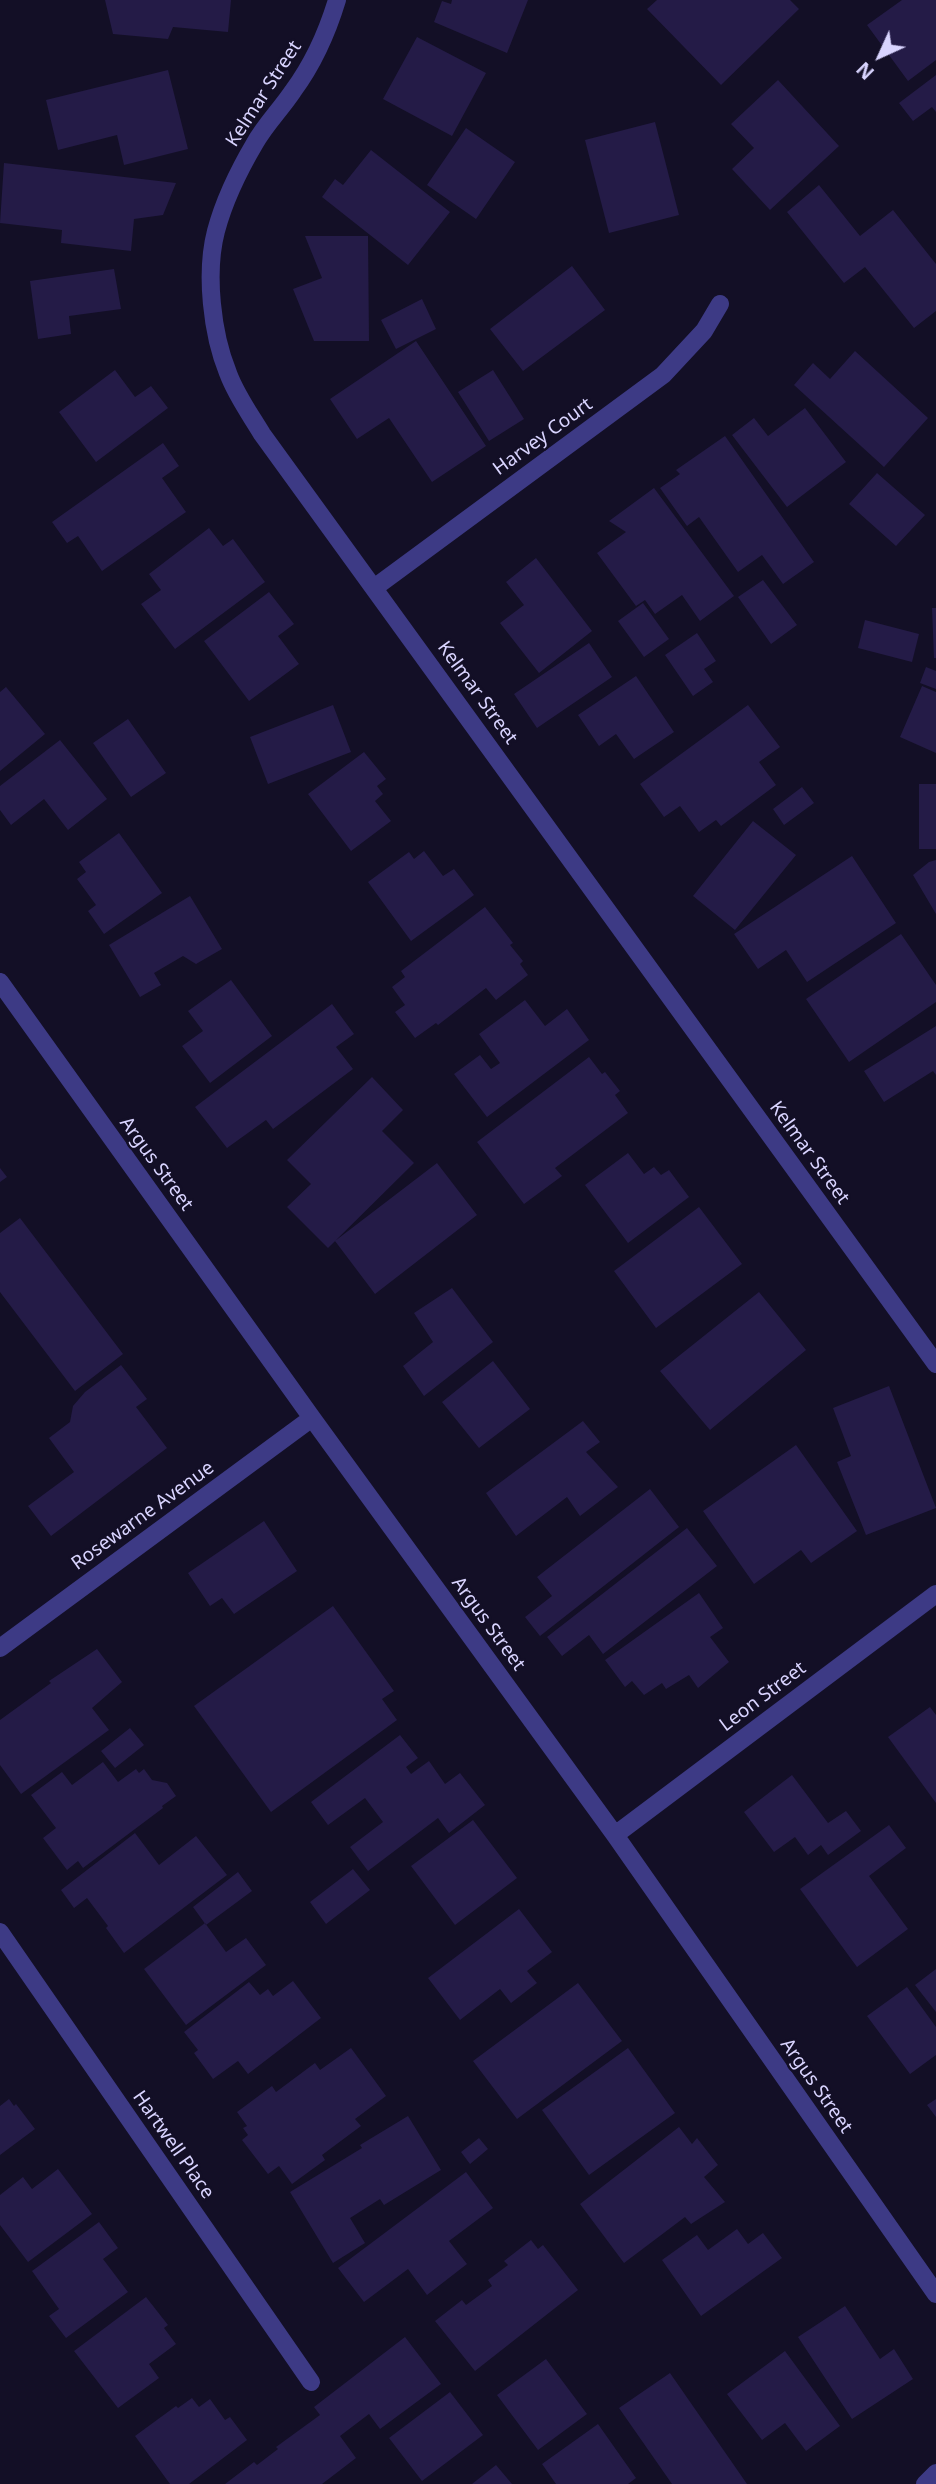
<!DOCTYPE html>
<style>
body{margin:0}
#map{position:relative;width:936px;height:2484px;overflow:hidden;background:#130f26;font-family:"Noto Sans",sans-serif}
canvas{display:block}
.north{position:absolute;left:845px;top:21px;width:70px;height:70px;-webkit-text-stroke:5px #130f26;paint-order:stroke;rotate:225deg;font-size:19px;font-weight:700;line-height:28px;text-align:center;color:#d9d4ff}
.north::after{content:'';display:block;margin:auto;width:24px;height:32px;background:#d9d4ff;clip-path:polygon(50% 0,100% 100%,50% 72%,0 100%)}
</style>
<div id="map">
<canvas width="936" height="2484"></canvas>
<div class="north">N</div>
</div>
<script>
const context = document.querySelector('canvas').getContext('2d');
context.lineJoin = 'round';
function paint(path, color) { context.fillStyle = color; context.fill(path, 'evenodd'); }
function stroke(path, color, width, dash) { context.strokeStyle = color; context.lineWidth = width; context.lineCap = dash ? 'butt' : 'round'; context.setLineDash(dash || []); context.stroke(path); }
function drawText(font, color, halo, rows, align = 'center') {
  context.font = font + ' "Noto Sans",sans-serif'; context.lineWidth = 5; context.setLineDash([]); context.textBaseline = 'middle'; context.strokeStyle = halo; context.fillStyle = color; for (const [text, x, y, turn = 0] of rows) {
    context.save(); context.translate(x, y); context.rotate((+turn || 0) * Math.PI / 180); context.textAlign = isNaN(turn) ? turn : align; if (halo) context.strokeText(text, 0, 0); context.fillText(text, 0, 0); context.restore();
  }
}
paint(new Path2D(`
 M105,0H231L228,32L173,27L168,39L113,34Z
 M452,0H528L507,53L434,22L442,1L451,4Z
 M657,0H790L799,9L721,85L647,9Z
 M902,0H936V60L908,81L867,25Z
 M417,37L486,73L452,136L383,99Z
 M168,70L188,149L124,165L117,135L58,150L46,100Z
 M936,75V112L932,107L913,121L899,103Z
 M778,80L839,146L770,210L732,169L754,148L731,124Z
 M655,122L679,215L609,233L585,140Z
 M466,128L515,162L476,219L427,185Z
 M371,150L450,212L408,265L322,197L335,179L343,185Z
 M4,163L176,183L163,215L134,219L131,251L61,243L62,230L0,223Z
 M819,185L860,236L893,210L936,264V311L914,328L865,267L844,283L787,212Z
 M305,236H368L369,341H314L293,289L322,278Z
 M572,266L605,310L523,371L490,329Z
 M114,269L121,309L69,316L71,334L38,339L30,281Z
 M422,299L436,329L396,349L381,320Z
 M416,341L486,446L432,482L389,418L357,439L330,399Z
 M855,351L928,418L884,467L794,385L813,363L830,379Z
 M115,370L135,397L151,386L168,408L96,462L59,412Z
 M493,370L524,419L489,441L458,392Z
 M805,408L846,462L787,507L732,435L754,418L768,436Z
 M725,436L814,562L783,584L762,555L738,572L699,517L687,526L660,488L680,474L676,470Z
 M163,443L179,466L162,478L186,512L102,571L78,536L67,543L52,522Z
 M877,473L925,515L896,546L849,504Z
 M654,488L734,596L700,621L682,595L655,614L645,600L636,606L597,553L626,532L609,521Z
 M209,528L223,546L233,539L265,582L175,649L141,604L161,590L149,574Z
 M536,558L592,631L539,673L500,623L524,605L506,582Z
 M763,580L797,625L771,644L738,597Z
 M269,592L294,624L278,636L299,664L249,701L204,641Z
 M643,603L669,639L644,657L618,621Z
 M932,608H936V658H934Z
 M865,620L919,634L912,662L858,648Z
 M697,633L716,661L704,669L713,682L693,696L665,655Z
 M589,643L612,677L537,728L514,694Z
 M926,667L936,671V689L920,683Z
 M636,676L674,732L634,759L616,734L599,746L578,715Z
 M922,686L936,692V753L900,737Z
 M6,687L45,734L0,771V692Z
 M333,705L351,752L268,784L250,737Z
 M748,705L780,747L759,762L776,785L721,826L716,820L699,832L680,806L664,817L640,784Z
 M128,719L166,773L131,797L93,743Z
 M60,740L107,799L68,830L44,799L11,825L0,810V786Z
 M364,752L386,779L377,786L383,794L375,801L391,821L351,851L308,794Z
 M919,784H936V849H919Z
 M802,787L814,803L784,825L773,809Z
 M753,821L796,855L735,930L693,896Z
 M119,833L162,893L104,934L88,911L96,905L77,879L86,872L79,862Z
 M424,851L443,876L454,869L474,895L411,941L368,882L409,852L414,859Z
 M852,856L896,923L807,982L786,950L758,969L734,934Z
 M936,860V914L913,875L929,862Z
 M190,896L222,949L196,964L183,956L154,973L161,985L140,997L109,945Z
 M485,907L513,943L510,945L523,961L520,964L528,975L496,1000L486,988L438,1025L436,1023L415,1038L395,1012L405,1005L392,987L405,977L401,971Z
 M901,934L936,985V1002L849,1062L806,999Z
 M231,980L272,1036L210,1083L182,1046L203,1031L188,1011Z
 M525,1000L545,1026L567,1009L589,1040L487,1117L454,1074L480,1055L491,1069L500,1063L479,1034Z
 M332,1004L354,1034L336,1047L353,1069L273,1129L266,1120L227,1148L195,1107Z
 M936,1026V1075L933,1071L884,1102L864,1071Z
 M589,1057L602,1074L605,1072L620,1091L615,1095L628,1113L555,1168L562,1176L524,1204L477,1142Z
 M372,1077L403,1110L382,1131L414,1163L328,1248L287,1207L311,1184L287,1160Z
 M628,1153L644,1174L654,1167L661,1175L669,1170L689,1197L628,1243L585,1185Z
 M437,1163L477,1215L375,1294L335,1241Z
 M0,1168L7,1177L0,1182Z
 M699,1207L742,1264L656,1328L614,1271Z
 M20,1218L123,1354L75,1391L0,1292V1233Z
 M452,1288L493,1342L424,1396L403,1366L433,1342L414,1313Z
 M759,1292L806,1350L710,1430L660,1371Z
 M493,1361L530,1409L479,1448L442,1402Z
 M121,1365L147,1399L136,1407L167,1448L51,1536L28,1506L74,1472L49,1438L70,1422L73,1406L85,1392Z
 M889,1386L936,1508L866,1535L837,1462L851,1456L833,1408Z
 M583,1421L600,1442L586,1452L618,1487L580,1516L567,1497L516,1536L486,1493Z
 M796,1445L857,1531L811,1563L801,1550L754,1584L703,1511Z
 M650,1489L679,1527L540,1636L525,1617L552,1596L537,1577Z
 M264,1521L297,1571L234,1614L222,1598L210,1606L188,1573Z
 M687,1528L717,1566L603,1654L589,1635L562,1656L547,1637Z
 M699,1593L723,1628L710,1637L729,1662L698,1688L689,1675L666,1689L662,1683L644,1695L632,1681L625,1687L605,1660Z
 M333,1606L394,1691L382,1699L397,1720L271,1812L194,1706Z
 M97,1649L122,1682L92,1708L109,1730L21,1794L0,1765V1720L51,1683L49,1681Z
 M930,1707L936,1715V1803L888,1737Z
 M130,1728L144,1745L115,1768L101,1751Z
 M400,1735L418,1758L406,1767L411,1774L429,1761L445,1784L460,1773L485,1805L449,1833L438,1818L368,1871L350,1847L383,1822L365,1798L328,1825L311,1802Z
 M103,1762L118,1782L136,1769L139,1773L144,1769L152,1780L167,1783L176,1796L162,1806L163,1808L83,1868L78,1861L67,1870L43,1838L56,1828L31,1795L62,1772L72,1785Z
 M792,1775L828,1823L846,1811L861,1831L828,1855L821,1845L808,1855L795,1837L774,1852L744,1812Z
 M473,1820L517,1878L455,1925L411,1866Z
 M889,1825L906,1848L869,1876L908,1929L857,1967L800,1889Z
 M135,1833L159,1865L196,1836L227,1875L124,1953L106,1928L108,1926L87,1898L74,1908L61,1890Z
 M353,1869L370,1890L326,1924L310,1902Z
 M238,1872L252,1891L206,1925L193,1907Z
 M519,1909L552,1952L527,1971L537,1983L511,2003L500,1989L460,2020L428,1978Z
 M205,1923L226,1952L246,1938L266,1965L186,2025L144,1969Z
 M936,1969V2012L915,1985Z
 M293,1981L321,2018L248,2074L238,2061L213,2079L194,2053L198,2050L184,2032L249,1982L260,1995L268,1989L273,1996Z
 M578,1983L622,2041L517,2119L473,2061Z
 M907,1987L936,2027V2055L910,2074L867,2016Z
 M351,2048L386,2096L355,2119L361,2126L322,2155L325,2160L292,2184L279,2166L268,2174L242,2140L248,2135L243,2128L247,2126L237,2112L272,2086L276,2092L315,2063L320,2070Z
 M628,2048L675,2113L589,2175L542,2110Z
 M9,2099L14,2106L16,2104L35,2129L0,2155V2106Z
 M936,2099V2117L927,2105Z
 M408,2116L441,2170L384,2205L380,2199L350,2218L365,2243L333,2263L290,2192L362,2148L360,2145Z
 M679,2127L692,2144L697,2138L718,2165L704,2177L725,2202L691,2224L685,2217L624,2263L580,2204Z
 M479,2138L488,2149L470,2164L461,2152Z
 M58,2169L92,2214L28,2262L0,2225V2195L23,2177L32,2189Z
 M466,2172L493,2208L449,2241L467,2264L427,2295L408,2269L364,2302L338,2268Z
 M99,2222L118,2248L103,2259L128,2292L66,2338L49,2316L59,2309L32,2271Z
 M737,2229L748,2244L763,2233L782,2258L701,2316L662,2260L697,2235L708,2250Z
 M531,2240L538,2249L543,2245L578,2290L475,2371L435,2321L462,2300L466,2305L492,2286L488,2280L508,2265L504,2261Z
 M146,2297L168,2325L164,2328L176,2344L149,2364L159,2378L118,2408L74,2351Z
 M845,2306L880,2359L894,2349L913,2379L852,2419L798,2337Z
 M405,2337L441,2384L380,2429L369,2414L340,2436L356,2458L322,2484H225L254,2462L257,2465L278,2449L276,2447L320,2415L314,2407Z
 M785,2351L840,2426L806,2451L785,2423L762,2440L727,2394Z
 M546,2359L587,2414L538,2450L497,2395Z
 M670,2373L747,2484H672L619,2408Z
 M450,2392L483,2435L422,2481L389,2438Z
 M192,2398L199,2407L210,2399L225,2420L230,2417L247,2440L189,2484H170L135,2436L176,2406L178,2408Z
 M598,2424L636,2478L628,2484H556L542,2464Z
 M496,2465L512,2484H472Z`), '#241b47');
stroke(new Path2D(`
 M337,0C327,33 313,64 293,91C281,109 265,125 255,143C239,170 224,201 216,231C205,273 212,334 228,373C236,395 250,414 262,434L936,1364
 M374,588L663,375L704,331L720,304
 M0,982L312,1418L615,1835L936,2294
 M0,1648L312,1418
 M615,1835L936,1594
 M0,1932L311,2382
 M925,2484L936,2473`), '#3d3a85', 18);
drawText('19px', '#d9d4ff', '#130f26', [
 ["Kelmar Street",264,94,-57],
 ["Harvey Court",543,437,-36],
 ["Kelmar Street",477,693,54],
 ["Kelmar Street",809,1153,54],
 ["Argus Street",156,1164,54],
 ["Rosewarne Avenue",143,1516,-36],
 ["Argus Street",488,1624,54],
 ["Leon Street",763,1697,-37],
 ["Argus Street",816,2086,55],
 ["Hartwell Place",173,2145,55]
]);
</script>
